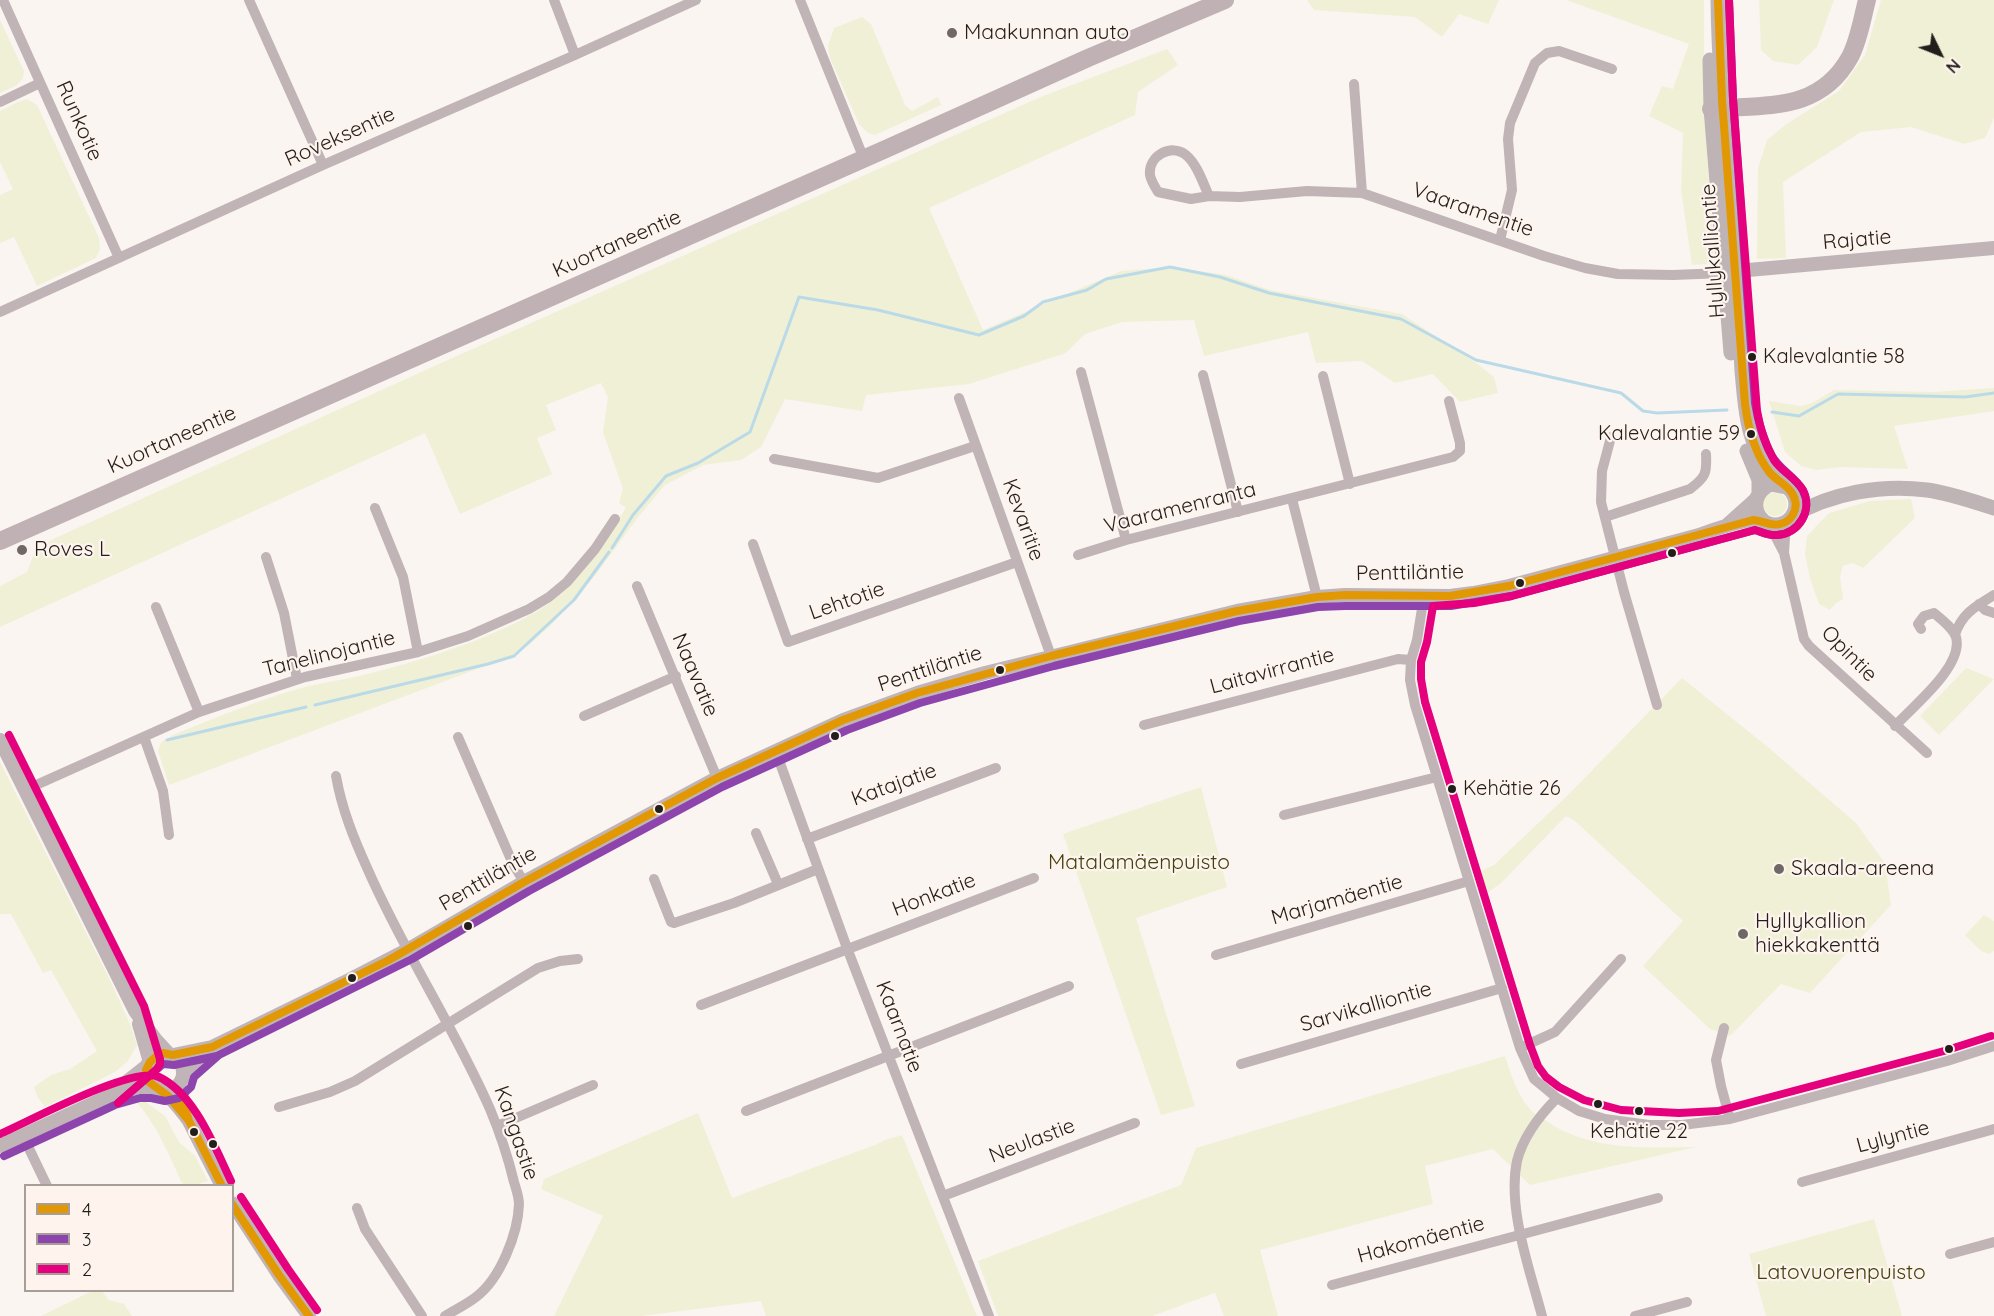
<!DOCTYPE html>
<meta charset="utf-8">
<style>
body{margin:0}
#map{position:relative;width:1994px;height:1316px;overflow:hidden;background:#faf5f1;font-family:Quicksand,sans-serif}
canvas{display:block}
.legend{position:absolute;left:24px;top:1184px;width:210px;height:108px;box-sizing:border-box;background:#fef4ed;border:2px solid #a69e99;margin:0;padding:8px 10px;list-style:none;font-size:18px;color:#221e1b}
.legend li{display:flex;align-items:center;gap:12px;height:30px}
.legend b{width:30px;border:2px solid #a69e99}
.north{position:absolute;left:1910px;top:24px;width:60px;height:60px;-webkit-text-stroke:4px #fef4ed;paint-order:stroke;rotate:133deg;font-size:16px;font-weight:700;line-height:24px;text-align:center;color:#221e1b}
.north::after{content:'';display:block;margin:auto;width:21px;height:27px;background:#221e1b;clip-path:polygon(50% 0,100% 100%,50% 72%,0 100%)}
</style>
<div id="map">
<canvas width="1994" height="1316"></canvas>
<ul class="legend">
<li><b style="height:8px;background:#e29803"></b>4</li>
<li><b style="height:8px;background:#8e44ad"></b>3</li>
<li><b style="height:8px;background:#e5007d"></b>2</li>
</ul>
<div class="north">N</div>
</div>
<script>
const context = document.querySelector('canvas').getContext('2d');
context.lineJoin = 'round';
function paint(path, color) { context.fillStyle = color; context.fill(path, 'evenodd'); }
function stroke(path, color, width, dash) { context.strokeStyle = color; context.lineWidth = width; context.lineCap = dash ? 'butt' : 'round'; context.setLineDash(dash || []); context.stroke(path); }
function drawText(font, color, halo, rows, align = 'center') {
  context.font = font + ' Quicksand,sans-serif'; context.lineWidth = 4.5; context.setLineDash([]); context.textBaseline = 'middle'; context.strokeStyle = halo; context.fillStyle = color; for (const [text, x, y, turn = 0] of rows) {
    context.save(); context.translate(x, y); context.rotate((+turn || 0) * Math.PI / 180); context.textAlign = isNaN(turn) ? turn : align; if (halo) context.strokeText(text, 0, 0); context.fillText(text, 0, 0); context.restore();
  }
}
paint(new Path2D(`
 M1307,0H1499L1488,24L1459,14L1442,37L1415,17L1314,10Z
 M1566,0H1704V108L1714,252L1707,264L1692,265L1681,190L1683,133L1649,116L1662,86L1673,89L1689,44Z
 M1759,0H1834L1817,47L1798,65L1773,61L1761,50Z
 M1881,0H1994V118L1985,138L1964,144L1911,127L1861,132L1783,182L1786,258L1757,259L1758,168L1767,140L1785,125L1839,91L1865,55Z
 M862,17L871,24L905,105L912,111L938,97L941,105L875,135L868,133L859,124L830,58L828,46L834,28Z
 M0,20L24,71L23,78L17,85L0,93Z
 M1167,49L1178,65L1138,92L1135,115L929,208L983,330L1121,271L1173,267L1226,275L1270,290L1402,314L1475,362L1494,377L1498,393L1460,402L1433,374L1395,383L1362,361L1316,363L1308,332L1204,356L1194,320L1122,322L1085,334L1066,353L969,384L866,395L862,411L785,399L761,447L741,460L703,465L665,485L639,516L594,577L553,623L528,646L509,657L169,785L158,751L161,742L173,735C215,718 258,700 301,688C325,682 349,679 372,673C429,658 521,631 564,591C589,568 607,536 626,508L619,503L623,489L603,432L608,397L601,383L546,405L556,430L537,438L552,474L460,514L425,433L0,627V586L27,572L34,553L51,540L441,363L1043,96Z
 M27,99L37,105L99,238L100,249L96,258L37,286L14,237L0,243V195L13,189L0,162V111L18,102Z
 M1994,388V411L1894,426L1908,469L1840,467L1816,470L1801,466L1785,452L1769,401L1801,406L1812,403L1834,390L1934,392Z
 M1763 504a12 12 0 1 1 24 0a12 12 0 1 1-24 0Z
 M1911,499L1915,518L1863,568L1853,563L1843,566L1840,577L1843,599L1836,603L1830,610L1819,604L1810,578L1805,554L1807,536L1829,513L1870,501Z
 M1966,668L1994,679L1939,735L1920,716Z
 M1682,678L1769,748L1856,823L1885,863L1891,905L1810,993L1781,984L1730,1036L1710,1029L1643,966L1683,921L1575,821L1566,816L1501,883L1486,894L1479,872L1494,865L1569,794Z
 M0,762L110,980L130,1024L137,1045L128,1061L115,1072L45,1107L38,1098L34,1087L51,1075L70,1069L97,1051L51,970L43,973L11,914H0Z
 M1201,787L1227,887L1136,918L1195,1106L1161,1115L1063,834Z
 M1984,915L1994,921V951L1989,954L1981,951L1965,935Z
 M1505,1056C1511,1074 1517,1095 1530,1109C1534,1114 1540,1117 1545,1120C1588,1151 1646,1148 1696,1147L1530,1185L1493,1149L1425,1166L1433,1204L1260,1250L1278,1316H1224L1215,1293L1152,1316H998L978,1261L1181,1185L1196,1148Z
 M133,1099L143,1100L165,1116L179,1142L195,1156L208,1181L195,1185H183C169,1156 157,1123 133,1099Z
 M698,1113L732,1198L880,1143C887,1138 894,1138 902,1135L977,1316H766L761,1301L642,1316H554L603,1216L541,1189L544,1179Z
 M1874,1219L1902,1316H1766L1749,1254Z
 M92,1291H102L109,1300L124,1304L132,1316H41Z`), '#f0f0d7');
stroke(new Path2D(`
 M1756,411H1760
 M1772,412L1799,416L1838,394L1965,397L1994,393
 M612,548L633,515L666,476L698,463L750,432L799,297L878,310L979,335L1024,316L1043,302L1087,290L1106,279L1170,267L1220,277L1269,293L1401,319L1476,360L1621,393L1643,411L1657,413L1727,410
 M315,705L488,664L514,656L574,600L609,552
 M167,740L306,707`), '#badae7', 3);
stroke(new Path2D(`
 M3,0L119,258
 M249,0L323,165
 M554,0L575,55
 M800,0L864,159
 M1354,84L1362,193
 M0,102L40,83
 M1209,196C1203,183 1197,164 1186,155C1171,143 1148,156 1150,175C1151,181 1155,187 1158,192L1191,199L1209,196L1240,197L1307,191L1362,193L1544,256L1585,268L1618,274L1673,275L1724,273
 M1500,240L1512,190L1508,139L1510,123L1535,63L1547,53L1559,51L1612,69
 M0,312L323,165L575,55L696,0
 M1081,372L1126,540
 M1203,375L1238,512
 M1323,376L1350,484
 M959,398L1051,656
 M1611,437L1602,471L1601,502L1624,592L1657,705
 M774,459L878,478L975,446
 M1292,499L1317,597
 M375,508L403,577L418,652
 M1605,517L1690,489C1706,477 1707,473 1706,454
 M1786,522L1784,553L1804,639L1809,646L1927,753
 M1769,524L1784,553
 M753,544L788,642L1017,562
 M1078,555L1126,540L1453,457L1460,451V443L1449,401
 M266,557L284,613L297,679
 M637,586L717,778
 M1424,596L1417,640L1411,660L1410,680L1415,705L1520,1048L1534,1079L1557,1098L1579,1111L1605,1119L1649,1125H1682L1730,1119L1947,1061L1994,1046
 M1979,604L1985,610L1994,613
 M156,607L199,712
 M1955,635C1961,614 1976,606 1994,595
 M584,716L676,676
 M1144,725L1398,659L1411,660
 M1895,726C1913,706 1964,666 1956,637C1953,628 1941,619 1934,613L1924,616L1918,624L1921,629
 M144,737L163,791L169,835
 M458,737L513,864L524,882
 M776,752L847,948L989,1316
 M336,776C342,810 354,839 368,870C404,952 454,1027 490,1109C500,1133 508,1157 514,1182C516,1189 519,1197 519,1204C518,1234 500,1279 476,1297C467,1304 455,1310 445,1316
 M25,790L199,712L305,677L418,652L468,636L529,609L549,597L567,582L595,549L615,519
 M1284,815L1437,777
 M756,833L778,884
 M807,839L996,768
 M654,879L671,922L674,923L734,903L818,869
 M1216,955L1469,881
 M701,1005L1034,878
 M1724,1028L1716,1060L1721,1086L1730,1119
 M1520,1048L1555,1032L1621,959
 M1241,1064L1502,988
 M279,1107L330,1092L355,1081L538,968L560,961L578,959
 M746,1111L1069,986
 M497,1126L593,1085
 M23,1136L47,1186
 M1802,1182L1994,1129
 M943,1196L1135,1123
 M357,1208L365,1229L422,1316
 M1950,1254L1994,1242
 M1332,1285L1658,1198
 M1542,1316C1530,1270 1507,1208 1517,1161C1523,1137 1540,1115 1557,1098
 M1635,1316L1687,1302`), '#c0b4b6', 10);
stroke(new Path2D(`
 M1726,272L1994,248
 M1727,525L1756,499
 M0,740L135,1011L156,1040L169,1054
 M139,1024L150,1062
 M173,1055L212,1047L349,980L407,950L524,882L717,778L843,720L917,693L985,673L1237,611L1317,597L1345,595L1450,596L1473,593L1509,586L1699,535C1719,528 1741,520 1762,519
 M184,1071L212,1047
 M179,1085L189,1121L222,1186
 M160,1090C171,1092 180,1087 183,1076C185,1048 147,1046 146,1072C146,1087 162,1090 171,1099C178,1106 184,1114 189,1121
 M115,1091L148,1065
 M0,1146L111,1095L139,1087H153
 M232,1203L279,1275L309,1316`), '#c0b4b6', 14);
stroke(new Path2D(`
 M1718,0C1719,91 1731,181 1737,272C1739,305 1740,338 1742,371C1744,392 1745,414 1751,434C1755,448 1761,459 1769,471C1775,479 1786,484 1792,492C1800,503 1795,518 1784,523C1759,534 1742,497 1771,484L1786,487
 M1710,60L1711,109L1731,353
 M1747,451L1759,480V492
 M1792,516C1831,493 1881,484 1927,490C1949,493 1972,501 1994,508`), '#bfb4b5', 15);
stroke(new Path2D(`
 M1711,109C1765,104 1819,113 1850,57C1859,40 1862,19 1867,0
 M0,541L888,148L1088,58L1225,0`), '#c0b2b4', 18);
stroke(new Path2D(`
 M182,1098L189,1121L222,1186
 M189,1121L168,1096L149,1082L146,1070L150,1062L158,1055L163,1053L173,1055L212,1047L389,960L524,882L717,778L843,720L917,693L1051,656L1237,611L1317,597L1345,595L1450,596L1509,586L1753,520C1762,520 1771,527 1780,524C1791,522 1798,510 1795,500C1792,487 1778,482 1770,473C1755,454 1748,428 1745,404L1722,100L1718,0
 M232,1204L279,1275L309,1316`), '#e29803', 8);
stroke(new Path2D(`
 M118,1103L163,1064L174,1065L217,1056L412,959L529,891L722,787L847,730L920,703L1054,666L1239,621L1318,607L1345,606H1451L1511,596L1755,530C1762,532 1769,536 1777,535C1799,534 1813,510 1803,491C1796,477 1780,470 1772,456C1763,439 1758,421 1755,403L1733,99L1729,0
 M4,1156L115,1105L140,1098H151L165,1101L179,1098L191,1087L194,1077L219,1055`), '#8e44ad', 8);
stroke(new Path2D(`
 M1729,0L1733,99L1757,411C1760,428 1765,445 1774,460C1782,472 1796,478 1803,490C1813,510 1799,534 1777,535C1769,536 1762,532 1755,530L1512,596L1474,603L1433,606L1427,642L1421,662V679L1425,702L1530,1045L1538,1066L1546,1077L1559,1087L1584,1100L1621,1110L1679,1113L1718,1111L1944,1051L1991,1036
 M9,735L144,1006L160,1059V1064L157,1069L118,1103
 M0,1134C28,1122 133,1065 159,1077C195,1094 215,1148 231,1181
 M241,1197L288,1269L317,1310`), '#e5007d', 8);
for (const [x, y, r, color] of [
 [952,33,6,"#6e6966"],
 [1752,357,5,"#221e1b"],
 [1751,434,5,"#221e1b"],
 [22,550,6,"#6e6966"],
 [1672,553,5,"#221e1b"],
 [1520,583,5,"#221e1b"],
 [1000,670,5,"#221e1b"],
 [835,736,5,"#221e1b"],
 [1452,789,5,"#221e1b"],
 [659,809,5,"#221e1b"],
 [1779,869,6,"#6e6966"],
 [468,926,5,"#221e1b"],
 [1743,934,6,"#6e6966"],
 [352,978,5,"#221e1b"],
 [1949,1049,5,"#221e1b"],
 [1598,1104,5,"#221e1b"],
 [1639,1111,5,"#221e1b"],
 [194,1132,5,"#221e1b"],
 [213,1144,5,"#221e1b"]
]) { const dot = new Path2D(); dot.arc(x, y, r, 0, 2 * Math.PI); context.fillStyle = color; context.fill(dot); stroke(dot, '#fef4ed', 2); }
drawText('20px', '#221e1b', '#fef4ed', [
 ["Kalevalantie 58",1763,357],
 ["Kalevalantie 59",1740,434,"right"],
 ["Kehätie 26",1463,789],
 ["Kehätie 22",1639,1132,"center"]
], 'left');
drawText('21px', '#221e1b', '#fef4ed', [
 ["Maakunnan auto",964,33],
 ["Roves L",34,550],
 ["Skaala-areena",1791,869],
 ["Hyllykallion",1755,922],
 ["hiekkakenttä",1755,946]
], 'left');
drawText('21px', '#221e1b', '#fef4ed', [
 ["Runkotie",79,121,66],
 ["Roveksentie",340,137,-24],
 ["Vaaramentie",1473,210,19],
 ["Rajatie",1857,240,-5],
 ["Kuortaneentie",617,244,-24],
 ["Hyllykalliontie",1713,251,-94],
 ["Kuortaneentie",172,440,-24],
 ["Vaaramenranta",1180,508,-14],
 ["Kevaritie",1023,520,70],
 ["Penttiläntie",1410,573,-1],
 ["Lehtotie",847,601,-19],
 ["Tanelinojantie",329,654,-14],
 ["Opintie",1849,654,45],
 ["Penttiläntie",930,669,-18],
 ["Laitavirrantie",1272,671,-15],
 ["Naavatie",695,675,67],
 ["Katajatie",894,785,-20],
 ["Penttiläntie",488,879,-30],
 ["Honkatie",934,895,-21],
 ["Marjamäentie",1337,900,-16],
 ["Sarvikalliontie",1366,1007,-16],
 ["Kaarnatie",899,1027,69],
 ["Kangastie",516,1133,71],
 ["Lylyntie",1893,1137,-15],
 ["Neulastie",1032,1141,-21],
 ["Hakomäentie",1421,1240,-15]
]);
drawText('21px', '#41420e', '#fef4ed', [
 ["Matalamäenpuisto",1139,863],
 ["Latovuorenpuisto",1841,1273]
]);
</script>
